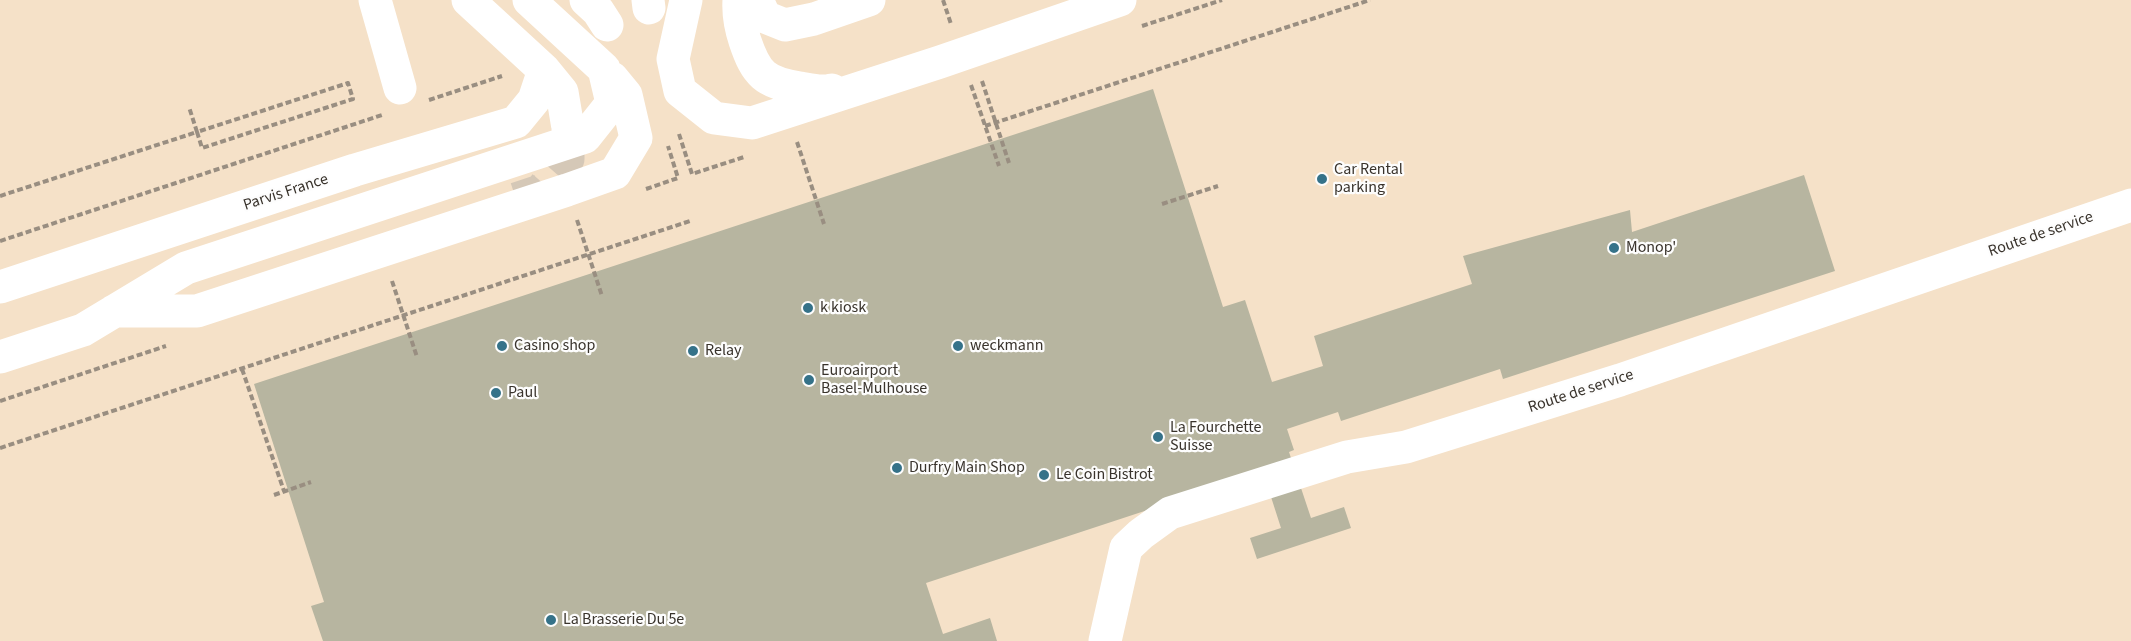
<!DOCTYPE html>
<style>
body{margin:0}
canvas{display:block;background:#fcedda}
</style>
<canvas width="2131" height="641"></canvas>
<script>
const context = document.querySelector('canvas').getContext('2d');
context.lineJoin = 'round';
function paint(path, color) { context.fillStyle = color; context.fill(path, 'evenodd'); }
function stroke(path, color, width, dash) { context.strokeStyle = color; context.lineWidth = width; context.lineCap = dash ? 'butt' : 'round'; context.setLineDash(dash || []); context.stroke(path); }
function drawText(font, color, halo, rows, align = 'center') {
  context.font = font + ' "Source Sans 3",sans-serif'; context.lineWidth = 4.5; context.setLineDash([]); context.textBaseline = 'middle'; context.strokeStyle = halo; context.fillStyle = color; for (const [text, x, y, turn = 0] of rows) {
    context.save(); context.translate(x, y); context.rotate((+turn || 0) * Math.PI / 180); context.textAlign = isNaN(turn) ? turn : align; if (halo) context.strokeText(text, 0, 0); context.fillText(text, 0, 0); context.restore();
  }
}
paint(new Path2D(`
 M0,0H2131V641H0Z`), '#f5e1c8');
paint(new Path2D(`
 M1153,89L1223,307L1245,300L1272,382L1323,366L1314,336L1472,284L1463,256L1630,210L1632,232L1804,175L1835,271L1503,379L1500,369L1341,421L1338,412L1287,429L1294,450L1289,452L1311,518L1344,507L1351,528L1257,559L1250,538L1281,528L1263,472L926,583L943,634L990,618L997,641H323L311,606L324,602L254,384Z`), '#b7b5a0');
stroke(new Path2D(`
 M516,199L540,191L568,159V128`), '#d5c8b7', 33, [33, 16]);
stroke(new Path2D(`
 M943,0L951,24
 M1142,26L1222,0
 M982,81L1009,163
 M971,85L999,166
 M429,100L502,76
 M985,126L1370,0
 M679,134L692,174L744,157
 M797,142L824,224
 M646,189L678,178L668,146
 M0,196L197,132L202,148L353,99L348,83L197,132L189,107
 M1162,204L1218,186
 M577,220L602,296
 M0,241L382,115
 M392,281L417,357
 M242,369L284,491
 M0,401L166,346
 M0,448L690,221
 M274,495L311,482`), '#998e81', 4, [6, 3]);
stroke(new Path2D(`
 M375,0L400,88
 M468,0L544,70L562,92L568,128
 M586,0L598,11L607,25
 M648,0L649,8
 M686,0L673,59L680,91L714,118L752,123L940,62L1120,0
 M739,0C738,15 740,26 745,41C756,74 765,83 800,88C811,90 821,93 832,90
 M757,0L765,17L785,25L814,19L869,0
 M0,287L355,170L516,122L534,100L544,70
 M114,311H197L567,190L615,173L636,138L626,95L612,78
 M0,357L83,330L186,268L585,137L612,103L604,69L529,0
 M1105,641L1126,548L1141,534L1170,513L1347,457L1406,447L1620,380L2131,205`), '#fff', 33);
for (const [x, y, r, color] of [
 [1322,179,6,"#357289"],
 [1614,248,6,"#357289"],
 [808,308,6,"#357289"],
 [502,346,6,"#357289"],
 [958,346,6,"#357289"],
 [693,351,6,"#357289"],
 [809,380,6,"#357289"],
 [496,393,6,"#357289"],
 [1158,437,6,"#357289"],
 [897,468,6,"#357289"],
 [1044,475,6,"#357289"],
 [551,620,6,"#357289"]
]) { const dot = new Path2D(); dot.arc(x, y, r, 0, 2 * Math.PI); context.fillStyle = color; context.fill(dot); stroke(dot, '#fdfdfd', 2); }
drawText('16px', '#39332c', '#fdfdfd', [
 ["Car Rental",1334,170],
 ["parking",1334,188],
 ["Monop'",1626,248],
 ["k kiosk",820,308],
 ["Casino shop",514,346],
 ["weckmann",970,346],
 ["Relay",705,351],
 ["Euroairport",821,371],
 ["Basel-Mulhouse",821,389],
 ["Paul",508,393],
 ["La Fourchette",1170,428],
 ["Suisse",1170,446],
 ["Durfry Main Shop",909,468],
 ["Le Coin Bistrot",1056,475],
 ["La Brasserie Du 5e",563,620]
], 'left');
drawText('16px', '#39332c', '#fdfdfd', [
 ["Parvis France",286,193,-18],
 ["Route de service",2041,235,-19],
 ["Route de service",1581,392,-18]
]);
</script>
